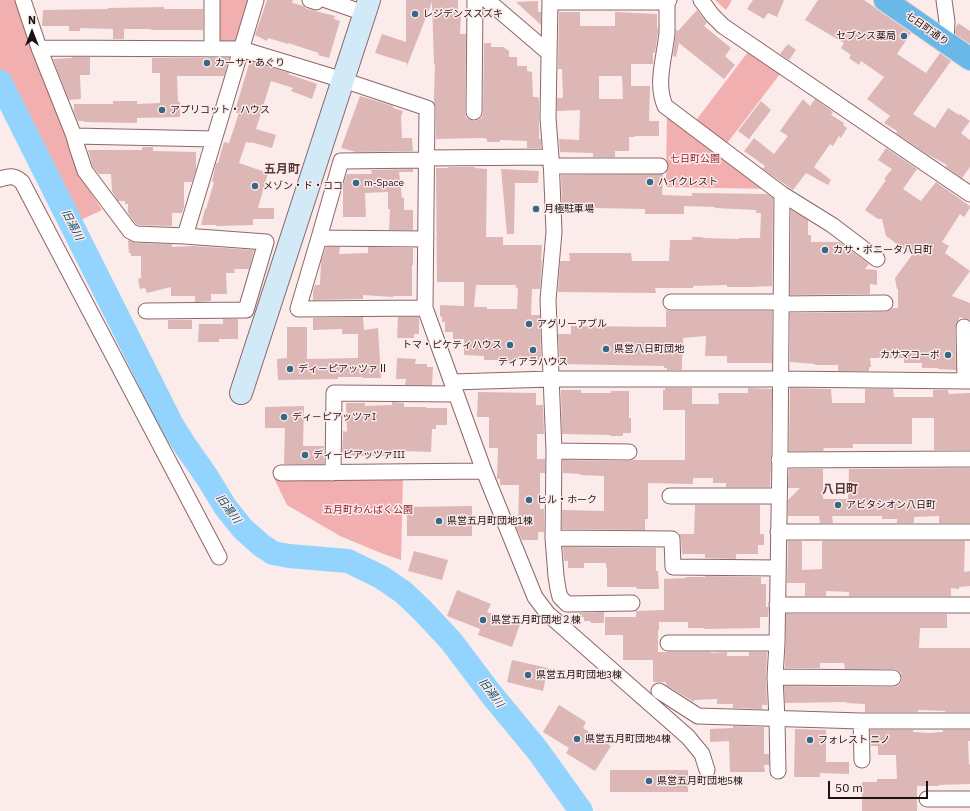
<!DOCTYPE html>
<meta charset="utf-8">
<style>
body{margin:0}
#map{position:relative;width:970px;height:811px;overflow:hidden;background:#fcebeb;font-family:"IBM Plex Sans",sans-serif}
canvas{display:block}
.north{position:absolute;left:12px;top:12px;width:40px;height:40px;-webkit-text-stroke:3px #fcebeb;paint-order:stroke;rotate:0deg;font-size:11px;font-weight:700;line-height:16px;text-align:center;color:#1e1111}
.north::after{content:'';display:block;margin:auto;width:14px;height:18px;background:#1e1111;clip-path:polygon(50% 0,100% 100%,50% 72%,0 100%)}
.scale{position:absolute;left:828px;top:781px;width:100px;height:18px;box-sizing:border-box;border:2px solid #1e1111;border-top:0;padding-left:5px;font-size:12px;line-height:14px;white-space:nowrap;color:#1e1111;-webkit-text-stroke:3px #fcebeb;paint-order:stroke}
</style>
<div id="map">
<canvas width="970" height="811"></canvas>
<div class="north">N</div>
<div class="scale">50 m</div>
</div>
<script>
const context = document.querySelector('canvas').getContext('2d');
context.lineJoin = 'round';
function paint(path, color) { context.fillStyle = color; context.fill(path, 'evenodd'); }
function stroke(path, color, width, dash) { context.strokeStyle = color; context.lineWidth = width; context.lineCap = dash ? 'butt' : 'round'; context.setLineDash(dash || []); context.stroke(path); }
function drawText(font, color, halo, rows, align = 'center') {
  context.font = font + ' "IBM Plex Sans","Noto Sans JP",sans-serif'; context.lineWidth = 3; context.setLineDash([]); context.textBaseline = 'middle'; context.strokeStyle = halo; context.fillStyle = color; for (const [text, x, y, turn = 0] of rows) {
    context.save(); context.translate(x, y); context.rotate((+turn || 0) * Math.PI / 180); context.textAlign = isNaN(turn) ? turn : align; if (halo) context.strokeText(text, 0, 0); context.fillText(text, 0, 0); context.restore();
  }
}
paint(new Path2D(`
 M0,0H19L77,171L102,210L74,223L22,120L0,70Z
 M215,0H252L239,45H215Z
 M715,0H732L726,10Z
 M751,48L783,70L725,146L773,189L666,187L667,109L691,127Z
 M403,475L401,560L381,553L340,536L287,505L273,476Z`), '#f2afaf');
stroke(new Path2D(`
 M0,82L172,425L186,447L207,477L226,508L243,529L261,545L273,553L289,556L348,561L381,577L403,592L422,610L451,641L491,694L538,751L581,811`), '#92d4fd', 24);
paint(new Path2D(`
 M267,0H293L292,3L304,6L307,9L335,16L334,19L340,21L329,58L318,55L319,53L288,43V44L268,38L267,41L255,35Z
 M406,0H458V13H461L460,34H466L465,112L466,117L470,120L474,121L478,120L482,117L483,112L484,43H491V47H503L509,51V57H517V66H527V71L532,72L533,97H538V98H539V139H541V148H527V141L500,140V142H487V139L484,138L436,139V108L434,103V98L435,64H434L432,2L407,66V63L375,53L382,34L406,42Z
 M753,0H784L777,17L768,13L764,19L747,9Z
 M818,0H864L870,4L878,10L911,33L897,54L926,73L940,53L951,61L913,114L935,128L948,108L959,115L960,114L970,121L961,133L970,140V167L962,178L946,167L947,165L927,154L896,133L897,131L884,123L890,116L867,99L884,77L861,61L859,65L849,58L851,55L841,48L844,43L805,20Z
 M538,1V12H541V25L516,2Z
 M164,7V9H203V30H151V29H124V39H113V29L80,28V31H69V26H42L43,10L108,9V8Z
 M697,10L707,23L704,26L731,48L725,56L735,65L724,79L679,43L676,57L673,56L676,30L678,31Z
 M559,12H580V26H615V12L657,14V27L658,28V32L655,53L653,52V64H631V86H650L649,121H659V136H635V137H629V151H615V157H593V153L560,152L559,139L579,140L580,110L557,111V98H563L562,69H558ZM599,76H622L623,99H599Z
 M958,23L970,31V44L955,34L956,27Z
 M788,44L796,50L789,60L780,54Z
 M72,57H90V75H80L81,99L69,100L53,59L72,58Z
 M152,58H229V59L224,76H177L178,102H180V117L137,118V123L84,122V121H78L74,112V104H113V101H137V104L160,103V73H152Z
 M250,61L289,73L288,74L317,84L312,99L291,91L293,88L271,81L256,129L276,135L272,148L251,142V143L246,142L239,163L268,173L258,208H274V219H253V225L216,226V225H201L205,209H206L214,182H212L216,163H218L224,142L229,143L239,113H236L238,107H236Z
 M360,96L393,106V108L403,111L401,117L402,138H412L413,151L356,152L341,148Z
 M803,99L810,106L815,99L833,112L831,115L844,123L843,125L847,128L841,138L839,136L833,146L830,144L814,167L831,180L828,185L806,173L793,190L763,169L765,166L744,151L754,138L774,154L788,136L780,131Z
 M761,101L771,110L749,139L738,131Z
 M142,147H153V151L196,152V170L192,182H184V207L182,213H172V226L138,225L136,224L128,213V204H125V201H118L112,191L111,174H99L93,167L88,150H142Z
 M886,148L917,169L903,189L921,201L936,182L970,206V208L964,217L960,214L942,242L949,246L945,253L970,271L952,296L970,303V321L968,319L963,318L959,317V320L956,323L955,327L956,370L938,369V368H922V363H904V358H870L871,367H869V371H838V365H815V364L790,362V313L885,312L889,311L893,308H898V289H897L895,278L912,255L886,236L882,219H878L865,210L886,180L884,179L892,169L878,160Z
 M448,167H475V168L487,169L486,237H503V245H542L541,260H542L540,289H532L531,315H540L541,360H515V363H499V360H484V356L464,355V339H453V332H445V322H442V317L440,316V305L464,306V282H437L436,168H448ZM476,285H516V288H518L517,309H487V307H474Z
 M413,169V172H399L402,198H404V210H413V230H389L390,209H388V192L365,193L366,217H343V185L347,174H372L371,170Z
 M501,169L539,171L538,183H515L514,234H507Z
 M663,174L662,195L692,196V193L767,194L773,198L772,286L749,287H727V285L693,286V288H655L656,293L558,292L560,261H570L569,253H631L632,261H669L670,240H692V237H703V238L739,239V238H760L761,213H756V210L715,208V207L684,206V214H645V209L595,208V210L562,208L561,175Z
 M791,210L808,220V235H811V242H839L869,264L865,269L877,270V285L870,284V294L790,295Z
 M128,240L136,243L172,244V247L194,246L254,250L249,269H234L235,273H226L227,294H211V301L195,302V296H171V287L147,293L145,288L140,289L138,279L141,278V256H131V253H129Z
 M326,247H340L339,254L368,253V247L413,248V265H412V296H393V297L363,295V299L313,300V291L315,285H320L321,262Z
 M666,310L671,311H772V363H727V356H705L706,336L683,338V356H682V370H667V368H664V366L560,364L558,334H571V326L666,327Z
 M363,317L364,330L378,328L381,378H362V377H338V379L278,380L277,359L287,358V327H307V359L358,358V334H342V329L313,330V318Z
 M398,317H419V334H414V338H397Z
 M223,319H238V339H219V342H198L199,324H223Z
 M168,320H192V329H168Z
 M397,358L416,359L415,364H427V367H433L432,385H405L406,379H396Z
 M665,388H692V404H719L718,393H748V388L772,389L771,456L770,460L771,463L770,487H726V483H713V478H693V484L648,483V519H645V530L562,529V510L604,511V476L580,475V474L563,473V460L629,461L634,460H685V410H663V390H665Z
 M790,388L831,389L832,403H865V389H893L894,397H933V390H948L949,394L970,393V450H934V418H912V444H853V448H824L823,451H789Z
 M561,390H581V393H611V391H629V418H631V433H623V436H610V435L562,434Z
 M478,392L536,393V405H543L544,434H537V459H545V473H540V509H544V532H538V540H522L516,527L518,526L519,485H500V479H497L498,448H489V417H477Z
 M392,402L404,403V407H426V408H447V425H436V429H432L431,452L404,451V455L370,456L342,455L343,431L347,432L346,403H365V406L392,405Z
 M304,406L303,446H324V464H284L285,428H265V407Z
 M970,468V523H939V516L914,517V523H897V519H882V516H832L833,523H820L819,516H788V500L800,488H788L789,469H823V499H848L849,469Z
 M695,505H760V534H764V545H758V554H736V559L705,558V554H682L681,539L679,534H694Z
 M472,506V536H407V507Z
 M788,541H802V570L822,569V541H965L964,572L970,571V586L959,587V589L951,588V596H849V592L826,591V596H805V583H787Z
 M563,547L656,548V571H658L659,589H637L636,587H607V568H606V563H584V568H568V561H564Z
 M414,551L448,560L442,580L408,571Z
 M705,576L761,577V584H766V607H769L768,617H760V628L704,629V628H688V622H659V630H658V652H711V653L727,652V656H749V652H767L766,677L767,705H762V709L733,708V704H717V699L694,700V702L666,685V682H653V660H623V635H605V617H636V611H637L664,610V579L686,578V577H705Z
 M457,590L491,604L487,612L520,624L512,647L478,635L480,629L447,616Z
 M604,612V623H591L590,621H584V617H579V613Z
 M786,614H947V628H920L919,648H970V712H945V711L918,710V712H865V704L846,703L847,702L785,703L784,686L893,687L898,686L901,682L902,678L901,673L897,670L893,669H845L844,663H820V668H785Z
 M512,660L548,668L543,691L507,682Z
 M559,705L586,722L583,728L611,746L595,771L566,753L569,748L543,732Z
 M733,726L764,727V754H769V765H764L765,772H730L729,741L710,742V729L733,728Z
 M795,729L826,730V762H849V774L820,773V777H794Z
 M870,730H913V732L929,733L943,732V730H970V741H968L969,765L970,764V784L939,785V786H917V811H862V782H877V779H897L896,755H878V746H871Z
 M610,770H688V792H610Z`), '#ddb6b6');
const street = new Path2D(`
 M23,0L39,48L74,136L77,147L85,171L130,231L136,234L185,236L256,0
 M310,0L316,2L318,0
 M326,0L364,13
 M487,0L549,53
 M550,0L548,118L551,157L554,232L548,300L554,451L553,538L556,576L558,589L560,597L567,604L632,603
 M701,0L712,15L723,26L970,194
 M944,0L947,22L946,42
 M550,2H667L669,0
 M667,2C667,12 667,22 667,33C665,56 655,83 665,106L782,194L832,225L877,259
 M39,48L241,49L343,80L427,108L425,308L484,471L535,597L548,614L688,737L702,754L707,770
 M212,49V0
 M474,112L475,0
 M74,136L214,139
 M426,158L551,157
 M551,166H660
 M0,179C10,176 14,175 22,182L219,557
 M319,238L426,239
 M671,302H781
 M781,304L885,303
 M425,308L298,309L319,238L341,161L426,160
 M146,311L246,310L266,242L185,236
 M964,327L965,381
 M452,382L551,379H780L970,381
 M554,451L629,452
 M779,460L970,459
 M281,473L484,471
 M333,473L334,393L456,394
 M670,496H779
 M778,532H970
 M553,538L672,539L673,567L777,568
 M777,605H970
 M668,643H777
 M775,677L893,678
 M659,691L698,716L861,721H970
 M861,721L862,760
 M778,771L777,719L775,677L777,643L780,454L782,194
 M927,799H970`);
const secondary = new Path2D(`
 M241,393L369,0`);
const highway = new Path2D(`
 M885,0L970,59`);
stroke(street, '#8b6868', 17);
stroke(secondary, '#8b6868', 24);
stroke(highway, '#d2cfcf', 24);
stroke(street, '#fff', 15);
stroke(secondary, '#d2eaf8', 22);
stroke(highway, '#6ab8e7', 22);
for (const [x, y, r, color] of [
 [415,14,4,"#356885"],
 [904,36,4,"#356885"],
 [207,63,4,"#356885"],
 [162,110,4,"#356885"],
 [650,182,4,"#356885"],
 [356,183,4,"#356885"],
 [255,186,4,"#356885"],
 [536,209,4,"#356885"],
 [825,250,4,"#356885"],
 [529,324,4,"#356885"],
 [510,345,4,"#356885"],
 [606,349,4,"#356885"],
 [533,350,4,"#356885"],
 [948,355,4,"#356885"],
 [290,369,4,"#356885"],
 [284,417,4,"#356885"],
 [305,455,4,"#356885"],
 [529,500,4,"#356885"],
 [838,505,4,"#356885"],
 [439,521,4,"#356885"],
 [483,620,4,"#356885"],
 [528,675,4,"#356885"],
 [577,739,4,"#356885"],
 [810,740,4,"#356885"],
 [649,781,4,"#356885"]
]) { const dot = new Path2D(); dot.arc(x, y, r, 0, 2 * Math.PI); context.fillStyle = color; context.fill(dot); stroke(dot, '#fcebeb', 1.5); }
drawText('10px', '#1e1111', '#fcebeb', [
 ["レジデンススズキ",423,14],
 ["セブンス薬局",896,36,"right"],
 ["カーサ・あぐり",215,63],
 ["アプリコット・ハウス",170,110],
 ["ハイクレスト",658,182],
 ["m-Space",364,183],
 ["メゾン・ド・ココ",263,186],
 ["月極駐車場",544,209],
 ["カサ・ボニータ八日町",833,250],
 ["アグリーアブル",537,324],
 ["トマ・ピケティハウス",502,345,"right"],
 ["県営八日町団地",614,349],
 ["カサマコーポ",940,355,"right"],
 ["ティアラハウス",533,362,"center"],
 ["ディ－ピアッツァⅡ",298,369],
 ["ディ－ピアッツァI",292,417],
 ["ディーピアッツァIII",313,455],
 ["ヒル・ホーク",537,500],
 ["アビタシオン八日町",846,505],
 ["県営五月町団地1棟",447,521],
 ["県営五月町団地２棟",491,620],
 ["県営五月町団地3棟",536,675],
 ["県営五月町団地4棟",585,739],
 ["フォレスト ニノ",818,740],
 ["県営五月町団地5棟",657,781]
], 'left');
drawText('10px', '#1e1111', '#fcebeb', [
 ["七日町通り",927,29,35]
]);
drawText('10px', '#8f2531', '#fcebeb', [
 ["七日町公園",695,159],
 ["五月町わんぱく公園",368,510]
]);
drawText('italic 11px', '#054e6f', '#fcebeb', [
 ["旧湯川",72,225,63],
 ["旧湯川",228,509,54],
 ["旧湯川",491,693,53]
]);
drawText('bold 12px', '#5a3a3a', '#fcebeb', [
 ["五月町",282,170],
 ["八日町",840,490]
]);
</script>
